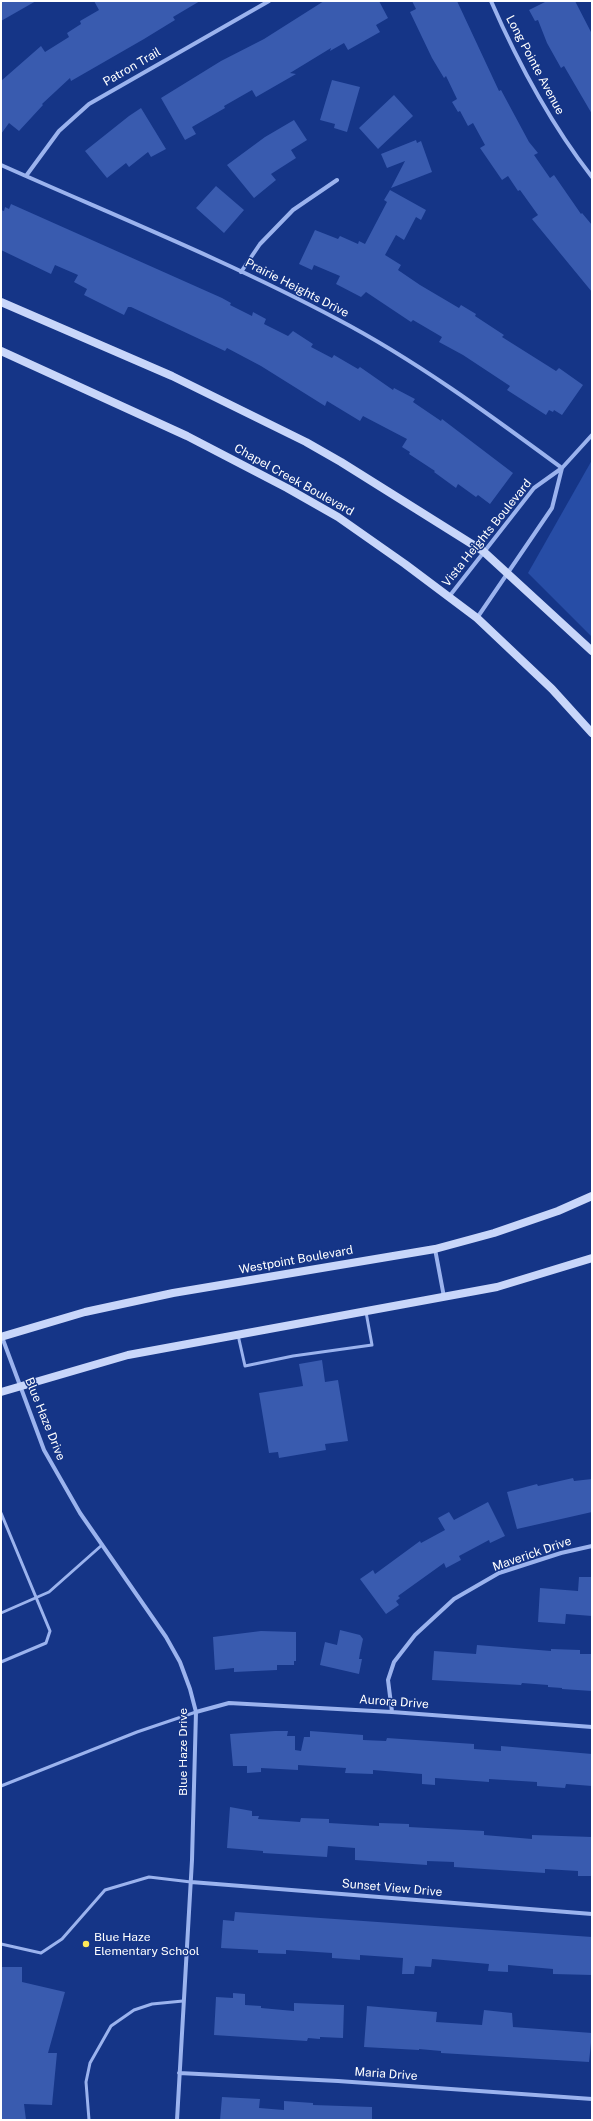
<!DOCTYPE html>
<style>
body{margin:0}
#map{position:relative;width:593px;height:2121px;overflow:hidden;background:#153587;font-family:"Public Sans",sans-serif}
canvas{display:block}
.frame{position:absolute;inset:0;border:2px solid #fff;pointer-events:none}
</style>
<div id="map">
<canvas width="593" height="2121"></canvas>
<div class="frame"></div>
</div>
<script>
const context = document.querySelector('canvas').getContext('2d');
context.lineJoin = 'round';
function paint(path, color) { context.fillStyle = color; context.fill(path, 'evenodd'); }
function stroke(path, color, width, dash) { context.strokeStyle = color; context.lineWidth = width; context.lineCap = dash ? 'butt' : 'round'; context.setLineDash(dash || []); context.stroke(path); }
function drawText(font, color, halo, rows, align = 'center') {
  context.font = font + ' "Public Sans",sans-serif'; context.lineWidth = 3; context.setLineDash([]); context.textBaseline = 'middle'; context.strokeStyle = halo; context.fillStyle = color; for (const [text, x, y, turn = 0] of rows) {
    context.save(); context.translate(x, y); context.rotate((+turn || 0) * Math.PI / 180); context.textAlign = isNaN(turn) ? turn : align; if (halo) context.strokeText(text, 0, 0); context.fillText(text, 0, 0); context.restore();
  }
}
paint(new Path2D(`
 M592,460V637L528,573Z`), '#274da6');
paint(new Path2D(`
 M1,1H36L1,21Z
 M94,1H200L173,17L175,20L144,39L71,81L70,78L42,104L43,105L19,131L9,123L1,134V81L41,46L45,52L69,37L67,33L81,24L80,21L99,10Z
 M324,1H379L388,18L376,25L380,32L348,50L344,43L330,51L331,48L290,73L296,74L256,97L252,90L224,106L225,108L192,127L196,134L185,140L161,98L221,61L264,39Z
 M412,1H457L499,91L501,90L529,142L538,153L534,155L550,178L554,175L581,214L582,213L592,225V292L532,219L538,215L520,190L518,191L508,176L502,180L480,148L485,145L473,123L468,126L460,111L458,112L452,102L457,99L446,76L444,78L432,58L410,12L416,9Z
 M547,1H575L592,34V114L564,66L561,68L547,43L538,20L535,21L529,10Z
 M332,80L360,87L347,132L334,128L335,124L320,120Z
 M394,95L413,116L378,149L359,128Z
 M141,108L166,149L151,157L148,152L129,167L126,163L107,178L85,151L129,116Z
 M294,120L307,140L291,150L296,158L271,174L276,180L254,198L227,165L265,137Z
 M416,140L417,143L421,141L432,172L391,188L405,161L387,168L381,154Z
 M216,186L244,210L224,233L196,208Z
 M390,190L426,210L421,220L416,217L404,240L396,235L385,255L401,265L398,270L420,285L459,308L461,305L476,314L475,316L504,335L502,337L556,371L559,368L583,385L562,415L554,410L553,412L549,410L546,415L507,390L510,386L463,355L439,342L442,337L413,320L411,322L366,292L361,297L336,284L340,276L314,265L312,270L299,264L315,230L338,239L340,236L358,244L359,241L365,244L387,202L384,200Z
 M11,204L222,298L231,303L230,305L252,316L253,312L266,319L264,324L288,336L293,331L313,344L311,347L332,358L334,355L358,369L360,367L393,390L394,388L415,399L413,402L441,421L442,419L513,473L490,504L478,495L476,497L458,484L456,488L434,472L435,471L409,454L410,452L402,447L407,439L363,416L360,421L327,401L325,406L261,366L227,348L225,351L131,307H128L124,315L84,295L87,289L74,282L78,275L55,265L51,274L1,250V210L4,211L5,207L9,209Z
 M322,1360L325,1382L338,1380L348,1441L325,1444L326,1450L279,1458L278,1452L269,1453L259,1393L303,1386L299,1364Z
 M573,1478L574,1481L592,1479V1512L517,1529L507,1492L537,1484L538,1486Z
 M488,1502L505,1536L490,1543L489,1540L459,1556L461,1560L446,1568L444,1563L398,1596L400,1598L396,1601L399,1605L386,1614L360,1579L373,1570L375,1574L420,1541L421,1543L445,1530L438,1518L449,1512L454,1520Z
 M579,1577H592V1616L566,1614L565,1624L538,1622L540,1588L578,1591Z
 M340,1630L360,1635L363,1639L360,1653L359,1659H362L359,1674L320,1665L325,1642L337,1645Z
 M261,1631L296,1632V1661H294V1665H277V1670L234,1672V1668L215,1670L213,1637Z
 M477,1645L551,1651V1649L580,1650V1654H592V1691L562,1689V1688L548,1687V1685L522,1683L521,1685L432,1680L434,1651L476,1654Z
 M275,1731H288L287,1736H295V1750L301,1751L304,1737H310V1731L363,1735V1740L386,1741L387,1738L474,1744V1749L501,1751V1746L592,1754V1786L566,1784L565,1788L537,1786V1782L489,1779V1782L435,1778V1785L422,1784V1774L373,1770V1774L345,1773L346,1768L298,1765V1770L261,1768V1772L247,1773V1766H233L230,1734Z
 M230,1807L252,1811V1816H259L258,1819L300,1822L301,1818L329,1819V1823L379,1826V1823L409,1824V1827L484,1831V1835L532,1839V1835L592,1837V1876H578V1871L545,1869V1873L454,1867V1862L427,1861V1865L355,1860V1848L328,1846L327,1857L263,1853V1851L227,1848Z
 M235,1912L592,1937V1975L553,1974V1969L508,1965V1972L488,1971L489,1964L432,1959L431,1967L415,1966L414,1974H402L403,1958L360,1955V1960L332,1958V1953L286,1950V1954L258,1953V1950L221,1948L223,1920L234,1921Z
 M1,1967H22V1982L65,1992L48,2053H57L52,2105L24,2104L26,2120H1Z
 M233,1993L245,1994V2005L261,2006V2008L294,2011V2003L344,2005L343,2038L320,2037V2039L308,2038L307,2041L214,2035L216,1997L233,1998Z
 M367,2006L437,2012L436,2022L482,2025L484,2010L512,2013L513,2027L592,2033L589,2062L441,2053V2051L419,2049V2050L364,2047Z
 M222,2097L260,2099L259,2108L284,2110V2101L313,2103V2105L372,2107V2120H220Z`), '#395baf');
stroke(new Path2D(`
 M238,1335L245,1366L293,1356L372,1345L366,1312
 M1,1513L50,1631L46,1643L1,1662
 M1,1613L49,1592L102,1545
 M1,1786L137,1732L196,1712
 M1,1944L41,1953L62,1939L105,1890L149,1877L191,1882
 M89,2120L86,2082L90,2063L111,2026L134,2010L152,2004L183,2001`), '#9bb3ee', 3);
stroke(new Path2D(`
 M491,1C518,63 550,123 592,177
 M1,165C113,215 228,261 337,319C417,361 490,415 562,468
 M26,176L59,131L89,104L269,1
 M241,272L260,244L293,210L337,180
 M448,598L534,488L562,468L592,435
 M477,618L552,508L562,468
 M435,1249L444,1297
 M2,1337L44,1450L80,1513L166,1637L180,1662L190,1689L196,1712L192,1860L177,2120
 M196,1712L229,1703L392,1712L592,1727
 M392,1712L388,1680L394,1662L415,1635L454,1599L499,1573L561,1553L592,1546
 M191,1882L592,1914
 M179,2073L338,2081L592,2099`), '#9bb3ee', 4);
stroke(new Path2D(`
 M1,302L172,376L306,442L341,462L483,551L592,651
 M1,351L187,436L287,488L338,517L405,564L477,618L552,689L592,733
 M1,1337L85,1312L173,1293L435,1249L494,1233L558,1211L592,1196
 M1,1392L128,1355L497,1287L592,1258`), '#c8d6fa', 8);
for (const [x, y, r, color] of [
 [86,1944,4,"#ffe958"]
]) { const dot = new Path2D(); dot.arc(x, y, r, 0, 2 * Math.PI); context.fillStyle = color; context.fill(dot); stroke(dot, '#153587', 1.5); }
drawText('12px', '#fff', '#153587', [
 ["Long Pointe Avenue",535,65,62],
 ["Patron Trail",132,67,-30],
 ["Prairie Heights Drive",297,288,27],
 ["Chapel Creek Boulevard",294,480,29],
 ["Vista Heights Boulevard",487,533,-51],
 ["Westpoint Boulevard",296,1260,-10],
 ["Blue Haze Drive",45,1419,68],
 ["Maverick Drive",532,1554,-19],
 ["Aurora Drive",394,1702,4],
 ["Blue Haze Drive",183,1752,-90],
 ["Sunset View Drive",392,1888,5],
 ["Maria Drive",386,2074,4]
]);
drawText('12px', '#fff', '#153587', [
 ["Blue Haze",94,1937],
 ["Elementary School",94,1951]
], 'left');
</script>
